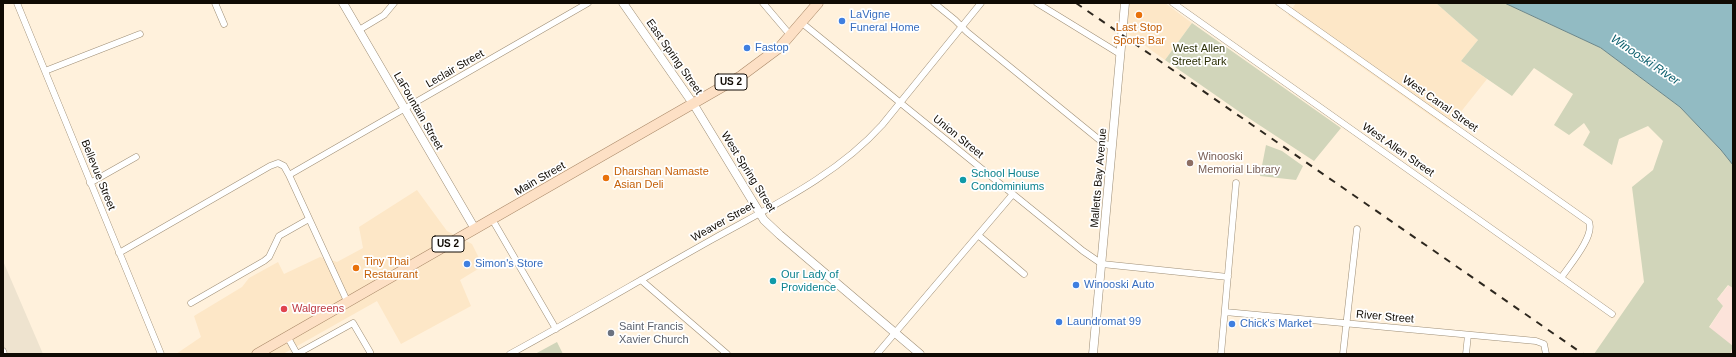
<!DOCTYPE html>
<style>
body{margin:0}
#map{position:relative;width:1736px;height:357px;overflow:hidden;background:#fff1dc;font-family:Helvetica,sans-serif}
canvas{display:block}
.frame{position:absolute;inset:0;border:4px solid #100b04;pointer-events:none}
</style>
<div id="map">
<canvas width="1736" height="357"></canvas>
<div class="frame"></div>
</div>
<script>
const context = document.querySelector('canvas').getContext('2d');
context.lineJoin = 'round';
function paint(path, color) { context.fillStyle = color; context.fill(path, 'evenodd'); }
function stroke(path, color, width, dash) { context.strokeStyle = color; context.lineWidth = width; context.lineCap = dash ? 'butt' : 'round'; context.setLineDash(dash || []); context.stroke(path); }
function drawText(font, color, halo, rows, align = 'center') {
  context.font = font + ' Helvetica,sans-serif'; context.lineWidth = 3.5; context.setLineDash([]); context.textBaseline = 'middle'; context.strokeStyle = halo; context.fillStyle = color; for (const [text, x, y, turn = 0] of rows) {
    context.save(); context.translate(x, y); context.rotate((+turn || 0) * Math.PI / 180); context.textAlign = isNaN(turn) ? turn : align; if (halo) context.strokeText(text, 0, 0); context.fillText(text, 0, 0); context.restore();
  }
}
paint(new Path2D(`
 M1121,3H1165L1192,23L1165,60L1119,27Z
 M1296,3H1436L1478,40L1461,61L1487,79L1448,128L1288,15Z
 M417,190L447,231L472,244L483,266L460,280L471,306L401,344L377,301L283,354H176L201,337L194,316L242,287L249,278L278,262L284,274L320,257L337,262L363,248L359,227Z`), '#fde7c7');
paint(new Path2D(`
 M1729,285L1733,288V354H1711L1709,328L1723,306L1717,299Z`), '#fce3da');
paint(new Path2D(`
 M3,261L43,354H3Z`), '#eee3cf');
paint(new Path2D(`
 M1436,3H1505L1601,48L1680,107L1721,150L1733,165V288L1728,285L1717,299L1723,306L1709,327L1733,346L1730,354H1594L1644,282L1632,187L1653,170L1663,141L1648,126L1619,139L1612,165L1583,145L1590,132L1584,123L1569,135L1554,125L1573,94L1534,68L1512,96L1461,61L1478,40Z
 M1192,23L1341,128L1314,161L1244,115L1165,60Z
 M1266,145L1282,151L1303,166L1296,180L1260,176Z
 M557,342L563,354H535Z`), '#d1d5ba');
const water = new Path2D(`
 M1505,3H1733V165L1721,150L1680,107L1601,48Z`);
paint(water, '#92bbc3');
stroke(water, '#6b868a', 1);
const minor = new Path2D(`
 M17,3L161,354
 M215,3L224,24
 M763,3L791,36
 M934,3L955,20L967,32L1102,142L1112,147
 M1037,3L1120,54
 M1173,3L1612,314
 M1279,3L1589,222C1595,236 1569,266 1561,278
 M802,23L1083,251L1102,264L1228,277
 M359,30L384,15L394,3
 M45,71L140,34
 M289,175L588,3
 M90,183L136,157
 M492,219L556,329
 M978,235L1024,274
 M119,253L270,166L278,163L284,166L289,175L347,301
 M641,280L727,354
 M191,303L264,261L269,257L279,236L309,219
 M1225,312L1536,341L1544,344L1546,354
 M287,336L297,354
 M3,351L4,354
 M297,354L353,323L370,352
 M510,354C578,317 645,277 713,239C772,206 836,176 882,125L981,3
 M877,354L1013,194
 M1221,354L1236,183
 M1343,354L1357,229
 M1466,354L1468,335`);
const tertiary = new Path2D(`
 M343,3L475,229
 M623,3L694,105L764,220L780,235L920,354
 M1093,354L1125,3`);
const primary = new Path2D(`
 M257,354L741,76L780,47L818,3`);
stroke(minor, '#9e8e76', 7);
stroke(tertiary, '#9e8e76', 9);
stroke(primary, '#a98868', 11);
stroke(minor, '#fff', 6);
stroke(tertiary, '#fff', 8);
stroke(primary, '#fde0c5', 10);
stroke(new Path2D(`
 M1076,3L1583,354`), '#2d271e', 2, [7, 7]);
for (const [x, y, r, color] of [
 [1139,15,4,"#e8710a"],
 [842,21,4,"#3f7fe0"],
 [747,48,4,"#3f7fe0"],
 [1190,163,4,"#8d6e63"],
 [606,178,4,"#e8710a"],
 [963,180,4,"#0f9aa8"],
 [467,264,4,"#3f7fe0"],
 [356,268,4,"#e8710a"],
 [773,281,4,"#0f9aa8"],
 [1076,285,4,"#3f7fe0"],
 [284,309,4,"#e0444e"],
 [1059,322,4,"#3f7fe0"],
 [1232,324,4,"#3f7fe0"],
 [611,333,4,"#6b7280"]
]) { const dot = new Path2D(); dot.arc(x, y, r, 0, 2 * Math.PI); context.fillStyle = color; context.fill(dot); stroke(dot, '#fff', 1.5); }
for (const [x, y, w] of [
 [731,82,32],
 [448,244,32]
]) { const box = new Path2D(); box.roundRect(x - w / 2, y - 8, w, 16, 3); context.fillStyle = '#fff'; context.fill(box); stroke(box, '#100b04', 1); }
drawText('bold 10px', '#100b04', null, [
 ["US 2",731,82],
 ["US 2",448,244]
]);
drawText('11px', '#366cbe', '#fff', [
 ["LaVigne",850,15],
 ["Funeral Home",850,28],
 ["Fastop",755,48],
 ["Simon's Store",475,264],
 ["Winooski Auto",1084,285],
 ["Laundromat 99",1067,322],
 ["Chick's Market",1240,324]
], 'left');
drawText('11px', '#c56008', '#fff', [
 ["Last Stop",1139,28,"center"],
 ["Sports Bar",1139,41,"center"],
 ["Dharshan Namaste",614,172],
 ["Asian Deli",614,185],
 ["Tiny Thai",364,262],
 ["Restaurant",364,275]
], 'left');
drawText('11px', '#2b2f05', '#fff', [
 ["West Allen",1199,49],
 ["Street Park",1199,62]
]);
drawText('11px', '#100b04', '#fff', [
 ["East Spring Street",674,57,55],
 ["Leclair Street",455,69,-30],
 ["West Canal Street",1440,104,35],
 ["LaFountain Street",418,111,60],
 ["Union Street",958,137,39],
 ["West Allen Street",1398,150,35],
 ["West Spring Street",748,172,58],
 ["Bellevue Street",98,175,68],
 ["Malletts Bay Avenue",1099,178,-85],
 ["Main Street",540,179,-30],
 ["Weaver Street",723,222,-29],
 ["River Street",1385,317,5]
]);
drawText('11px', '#785e54', '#fff', [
 ["Winooski",1198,157],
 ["Memorial Library",1198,170]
], 'left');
drawText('11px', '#0d838f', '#fff', [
 ["School House",971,174],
 ["Condominiums",971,187],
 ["Our Lady of",781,275],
 ["Providence",781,288]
], 'left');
drawText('11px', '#be3a42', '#fff', [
 ["Walgreens",292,309]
], 'left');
drawText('11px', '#5b616d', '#fff', [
 ["Saint Francis",619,327],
 ["Xavier Church",619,340]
], 'left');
drawText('italic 12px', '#106270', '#fff', [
 ["Winooski River",1645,60,34]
]);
</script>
